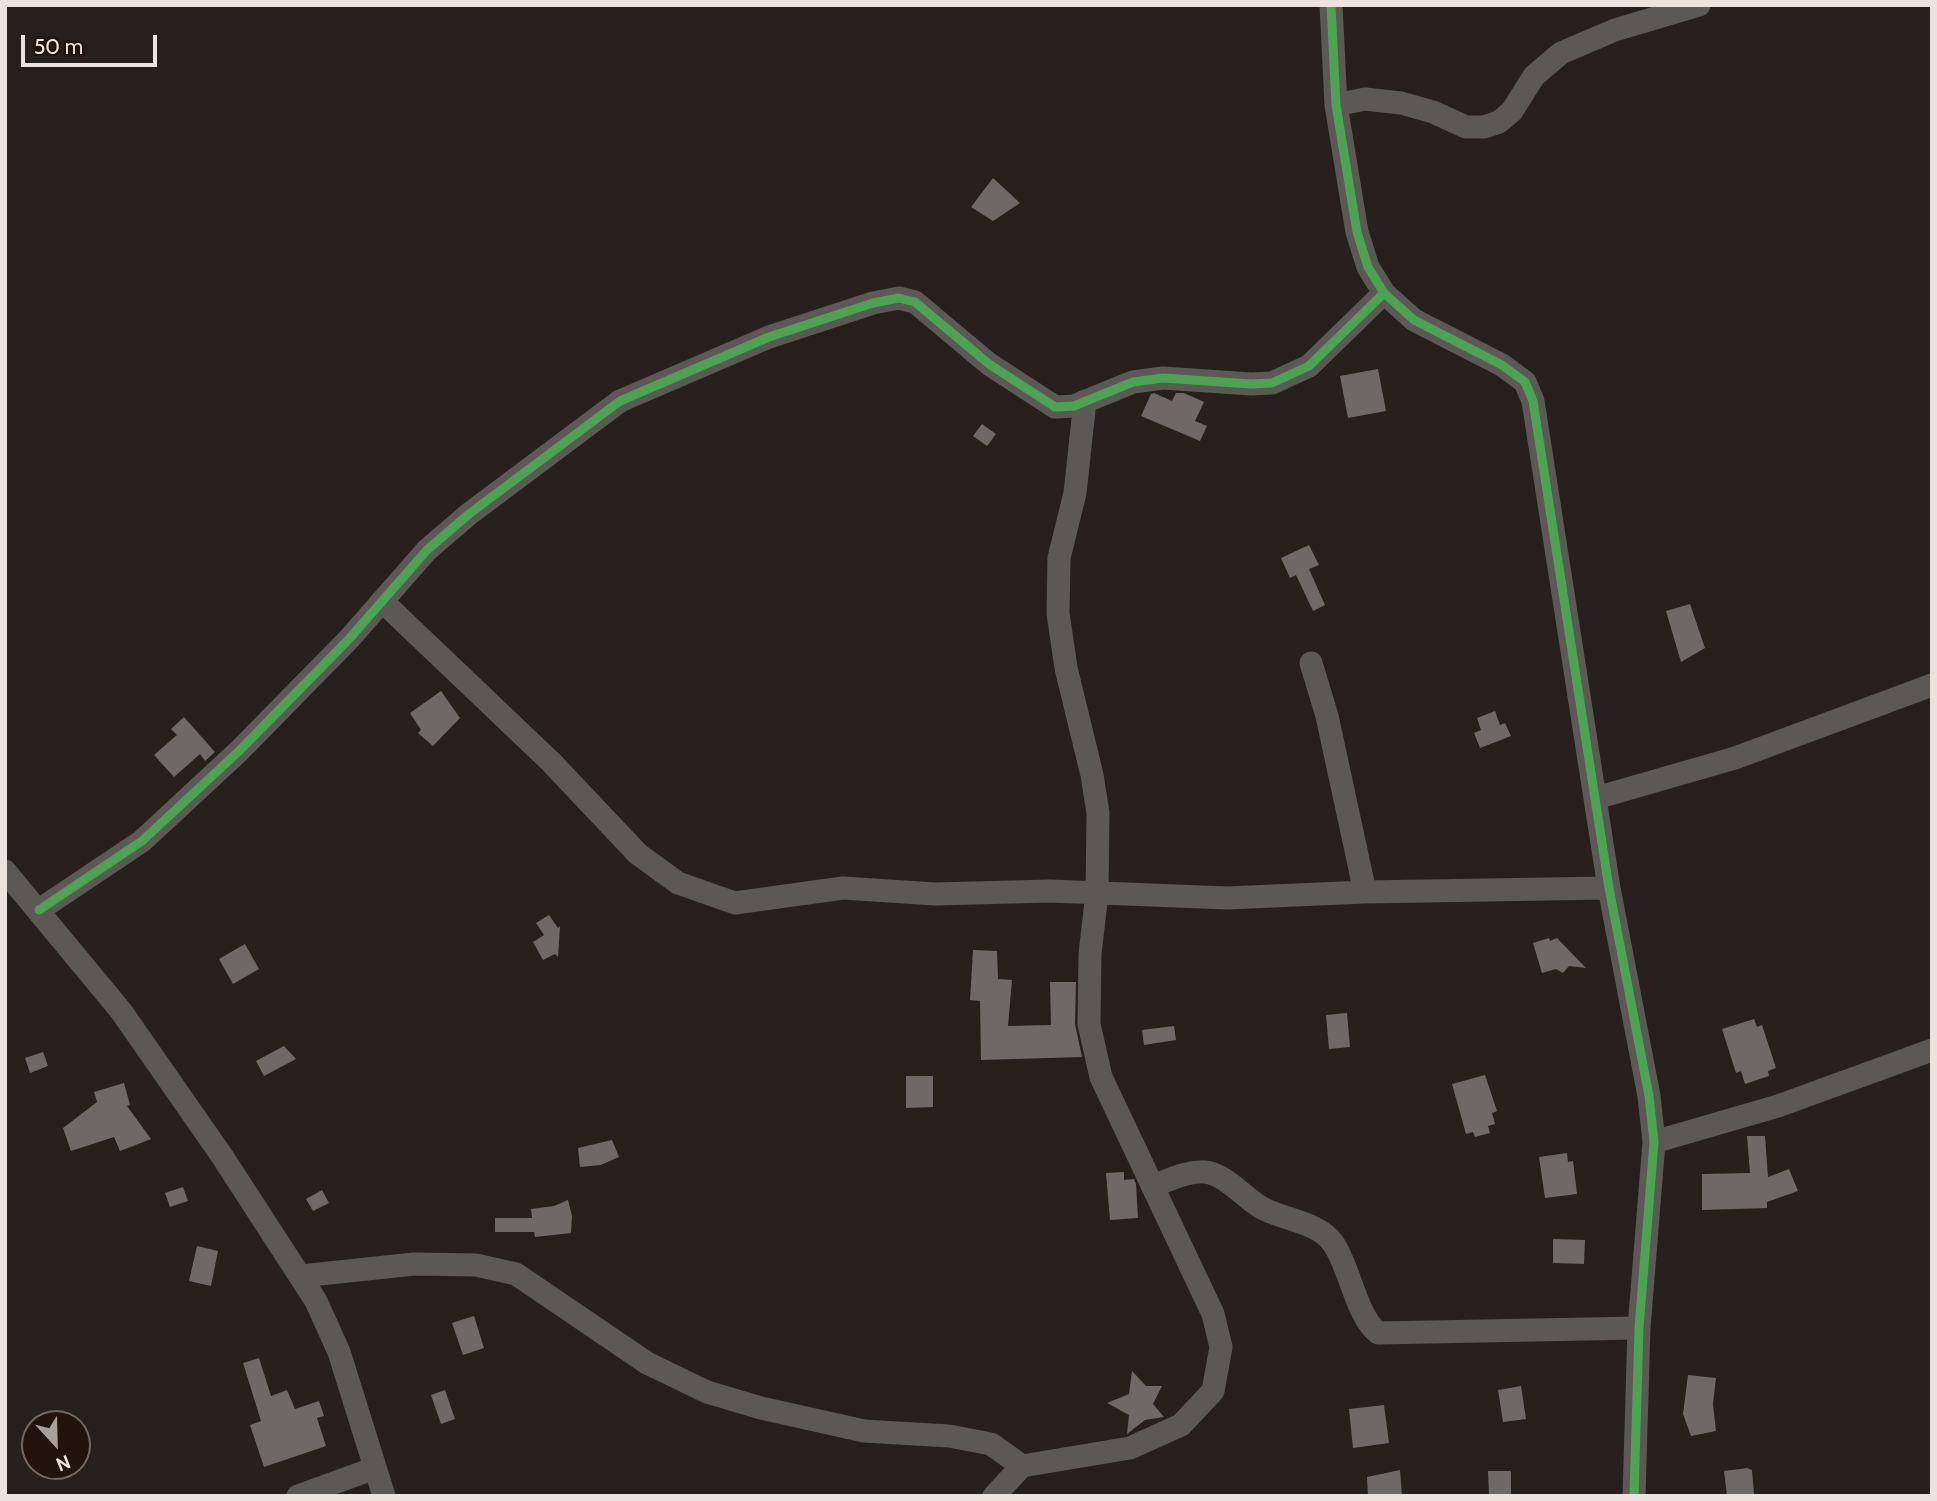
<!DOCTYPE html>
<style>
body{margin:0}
#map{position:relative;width:1937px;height:1501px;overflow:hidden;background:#271f1b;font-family:Cabin,sans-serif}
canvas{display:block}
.frame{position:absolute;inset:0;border:7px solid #ede3de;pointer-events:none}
.north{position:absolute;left:21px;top:1410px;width:70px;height:70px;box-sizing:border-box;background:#22140d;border:2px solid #736761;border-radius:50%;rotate:158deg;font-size:19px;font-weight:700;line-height:28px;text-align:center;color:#ede3de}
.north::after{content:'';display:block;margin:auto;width:24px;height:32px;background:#a89e9a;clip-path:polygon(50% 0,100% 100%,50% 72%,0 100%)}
.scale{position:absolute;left:21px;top:35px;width:136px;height:32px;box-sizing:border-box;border:4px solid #ede3de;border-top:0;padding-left:9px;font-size:21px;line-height:24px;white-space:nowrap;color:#ede3de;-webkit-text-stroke:5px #22140d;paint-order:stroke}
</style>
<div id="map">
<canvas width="1937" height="1501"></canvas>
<div class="frame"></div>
<div class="north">N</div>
<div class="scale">50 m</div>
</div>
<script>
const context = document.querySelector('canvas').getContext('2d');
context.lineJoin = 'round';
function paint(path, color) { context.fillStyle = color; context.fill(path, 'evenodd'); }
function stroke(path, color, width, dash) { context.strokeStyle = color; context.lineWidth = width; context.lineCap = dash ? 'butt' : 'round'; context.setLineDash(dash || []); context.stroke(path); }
paint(new Path2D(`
 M993,178L1020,203L993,221L971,207Z
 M1378,369L1386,411L1348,418L1340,376Z
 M1154,393L1172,401L1176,393H1184L1204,402L1195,421L1207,426L1200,441L1141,416L1151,394Z
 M982,424L996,434L987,446L973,436Z
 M1309,545L1319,565L1309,569L1325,605L1313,611L1296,575L1290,578L1281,558Z
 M1690,604L1705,648L1681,662L1666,611Z
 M441,691L460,718L433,746L418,733L421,730L410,713Z
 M1495,711L1500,725L1505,723L1511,736L1480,748L1474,733L1481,730L1477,718Z
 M184,717L215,752L205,761L200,754L174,777L154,755L177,735L171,729Z
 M549,915L558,928L560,926L558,957L555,954L543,960L533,942L544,935L536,923Z
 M1549,938L1550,941L1557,938L1586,968L1569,966L1563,973L1556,969L1542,973L1533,943Z
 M245,944L259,969L233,984L219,959Z
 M973,950L997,951L998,979L1012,980L1008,1026L1051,1025L1050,982H1076L1075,1024L1082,1057L981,1060L980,1001L970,1000Z
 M1347,1013L1350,1047L1329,1049L1326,1015Z
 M1754,1019L1757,1027L1762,1025L1776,1068L1768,1071L1769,1076L1745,1084L1741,1071L1736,1073L1722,1029Z
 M1174,1026L1176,1040L1144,1045L1142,1030Z
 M284,1046L296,1059L264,1076L256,1061Z
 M43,1052L48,1066L30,1073L25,1058Z
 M1485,1075L1497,1111L1492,1113L1495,1124L1488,1126L1490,1133L1475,1137L1473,1132L1466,1134L1452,1084Z
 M906,1076H933V1107L906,1108Z
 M124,1083L130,1105L127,1106L151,1139L120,1151L114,1137L71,1151L63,1128L97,1102L94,1092Z
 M1747,1136H1765L1768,1177L1789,1169L1798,1191L1767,1202V1208L1702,1210V1174L1750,1173Z
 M612,1140L619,1157L601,1165L580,1167L578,1148Z
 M1567,1153L1568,1162L1573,1161L1577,1194L1545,1198L1539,1157Z
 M1124,1172V1180L1134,1179L1136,1184L1138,1218L1110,1220L1106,1173Z
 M183,1187L188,1201L170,1207L165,1193Z
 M322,1190L329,1203L313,1211L306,1199Z
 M568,1200L572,1216L571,1233L535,1237L534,1232H495V1218H532L531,1209L554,1206Z
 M1553,1239L1585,1240L1584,1264L1553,1263Z
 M197,1246L218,1251L211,1286L189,1281Z
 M474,1316L484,1348L463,1355L452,1323Z
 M259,1358L271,1396L287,1390L295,1409L319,1401L324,1416L317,1418L326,1446L264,1467L250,1425L261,1421L243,1363Z
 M1132,1371L1146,1386H1162L1153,1404L1164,1417L1145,1420L1127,1434L1129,1415L1107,1403L1129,1394Z
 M1688,1375L1716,1378L1713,1404L1716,1431L1691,1436L1683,1414Z
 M1521,1386L1526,1419L1503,1422L1498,1390Z
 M445,1390L455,1419L441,1424L431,1395Z
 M1384,1405L1389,1443L1353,1448L1349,1409Z
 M1747,1468L1752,1470L1754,1494L1727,1496L1724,1471Z
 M1400,1470L1402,1496H1368L1367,1477Z
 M1488,1471H1511V1496H1489Z`), '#6f6869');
stroke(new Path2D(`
 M1331,5L1336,105L1357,232L1368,267L1384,293L1414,320L1502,365L1525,382L1533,401L1609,888L1649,1096L1654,1142L1639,1328L1634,1496
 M1336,105L1365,99L1401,103L1433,112L1466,127H1484L1499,122L1512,111L1534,76L1561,53L1615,30L1699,5
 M382,601L551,762L638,854L678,883L735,903L843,888L935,894L1050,891L1227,898L1365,892L1609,888
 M1311,663L1327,716L1365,892
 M1596,798L1735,758L1932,685
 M5,871L121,1011L222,1156L316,1301L339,1352L384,1496
 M39,910L142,841L239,751L349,639L427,550L469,514L620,401L769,337L873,303L899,298L915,302L989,364L1055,407L1074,406L1133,382L1163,378L1251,384L1272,383L1309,366L1384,293
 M1654,1142L1778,1106L1932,1050
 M1153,1186C1169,1180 1187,1171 1204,1172C1225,1173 1245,1199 1262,1208C1284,1220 1318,1222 1333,1243C1350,1267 1356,1316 1378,1333L1639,1328
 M301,1276L414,1264L476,1265L516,1274L647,1363L707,1392L761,1408L864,1431L949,1436L991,1444L1022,1466
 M298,1496L375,1468
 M994,1496L1022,1466L1130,1448L1181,1425L1213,1391L1221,1347L1213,1314L1101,1077L1089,1024L1090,954L1097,893L1098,813L1092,775L1066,668L1058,613L1059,558L1075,493L1085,401`), '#5c5856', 23);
stroke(new Path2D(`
 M1331,5L1336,105L1357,232L1368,267L1384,293L1414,320L1502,365L1525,382L1533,401L1609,888L1649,1096L1654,1142L1639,1328L1634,1496
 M39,910L142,841L239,751L349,639L427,550L469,514L620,401L769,337L873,303L899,298L915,302L989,364L1055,407L1074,406L1133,382L1163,378L1251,384L1272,383L1309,366L1384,293`), '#4ca352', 9);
</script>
